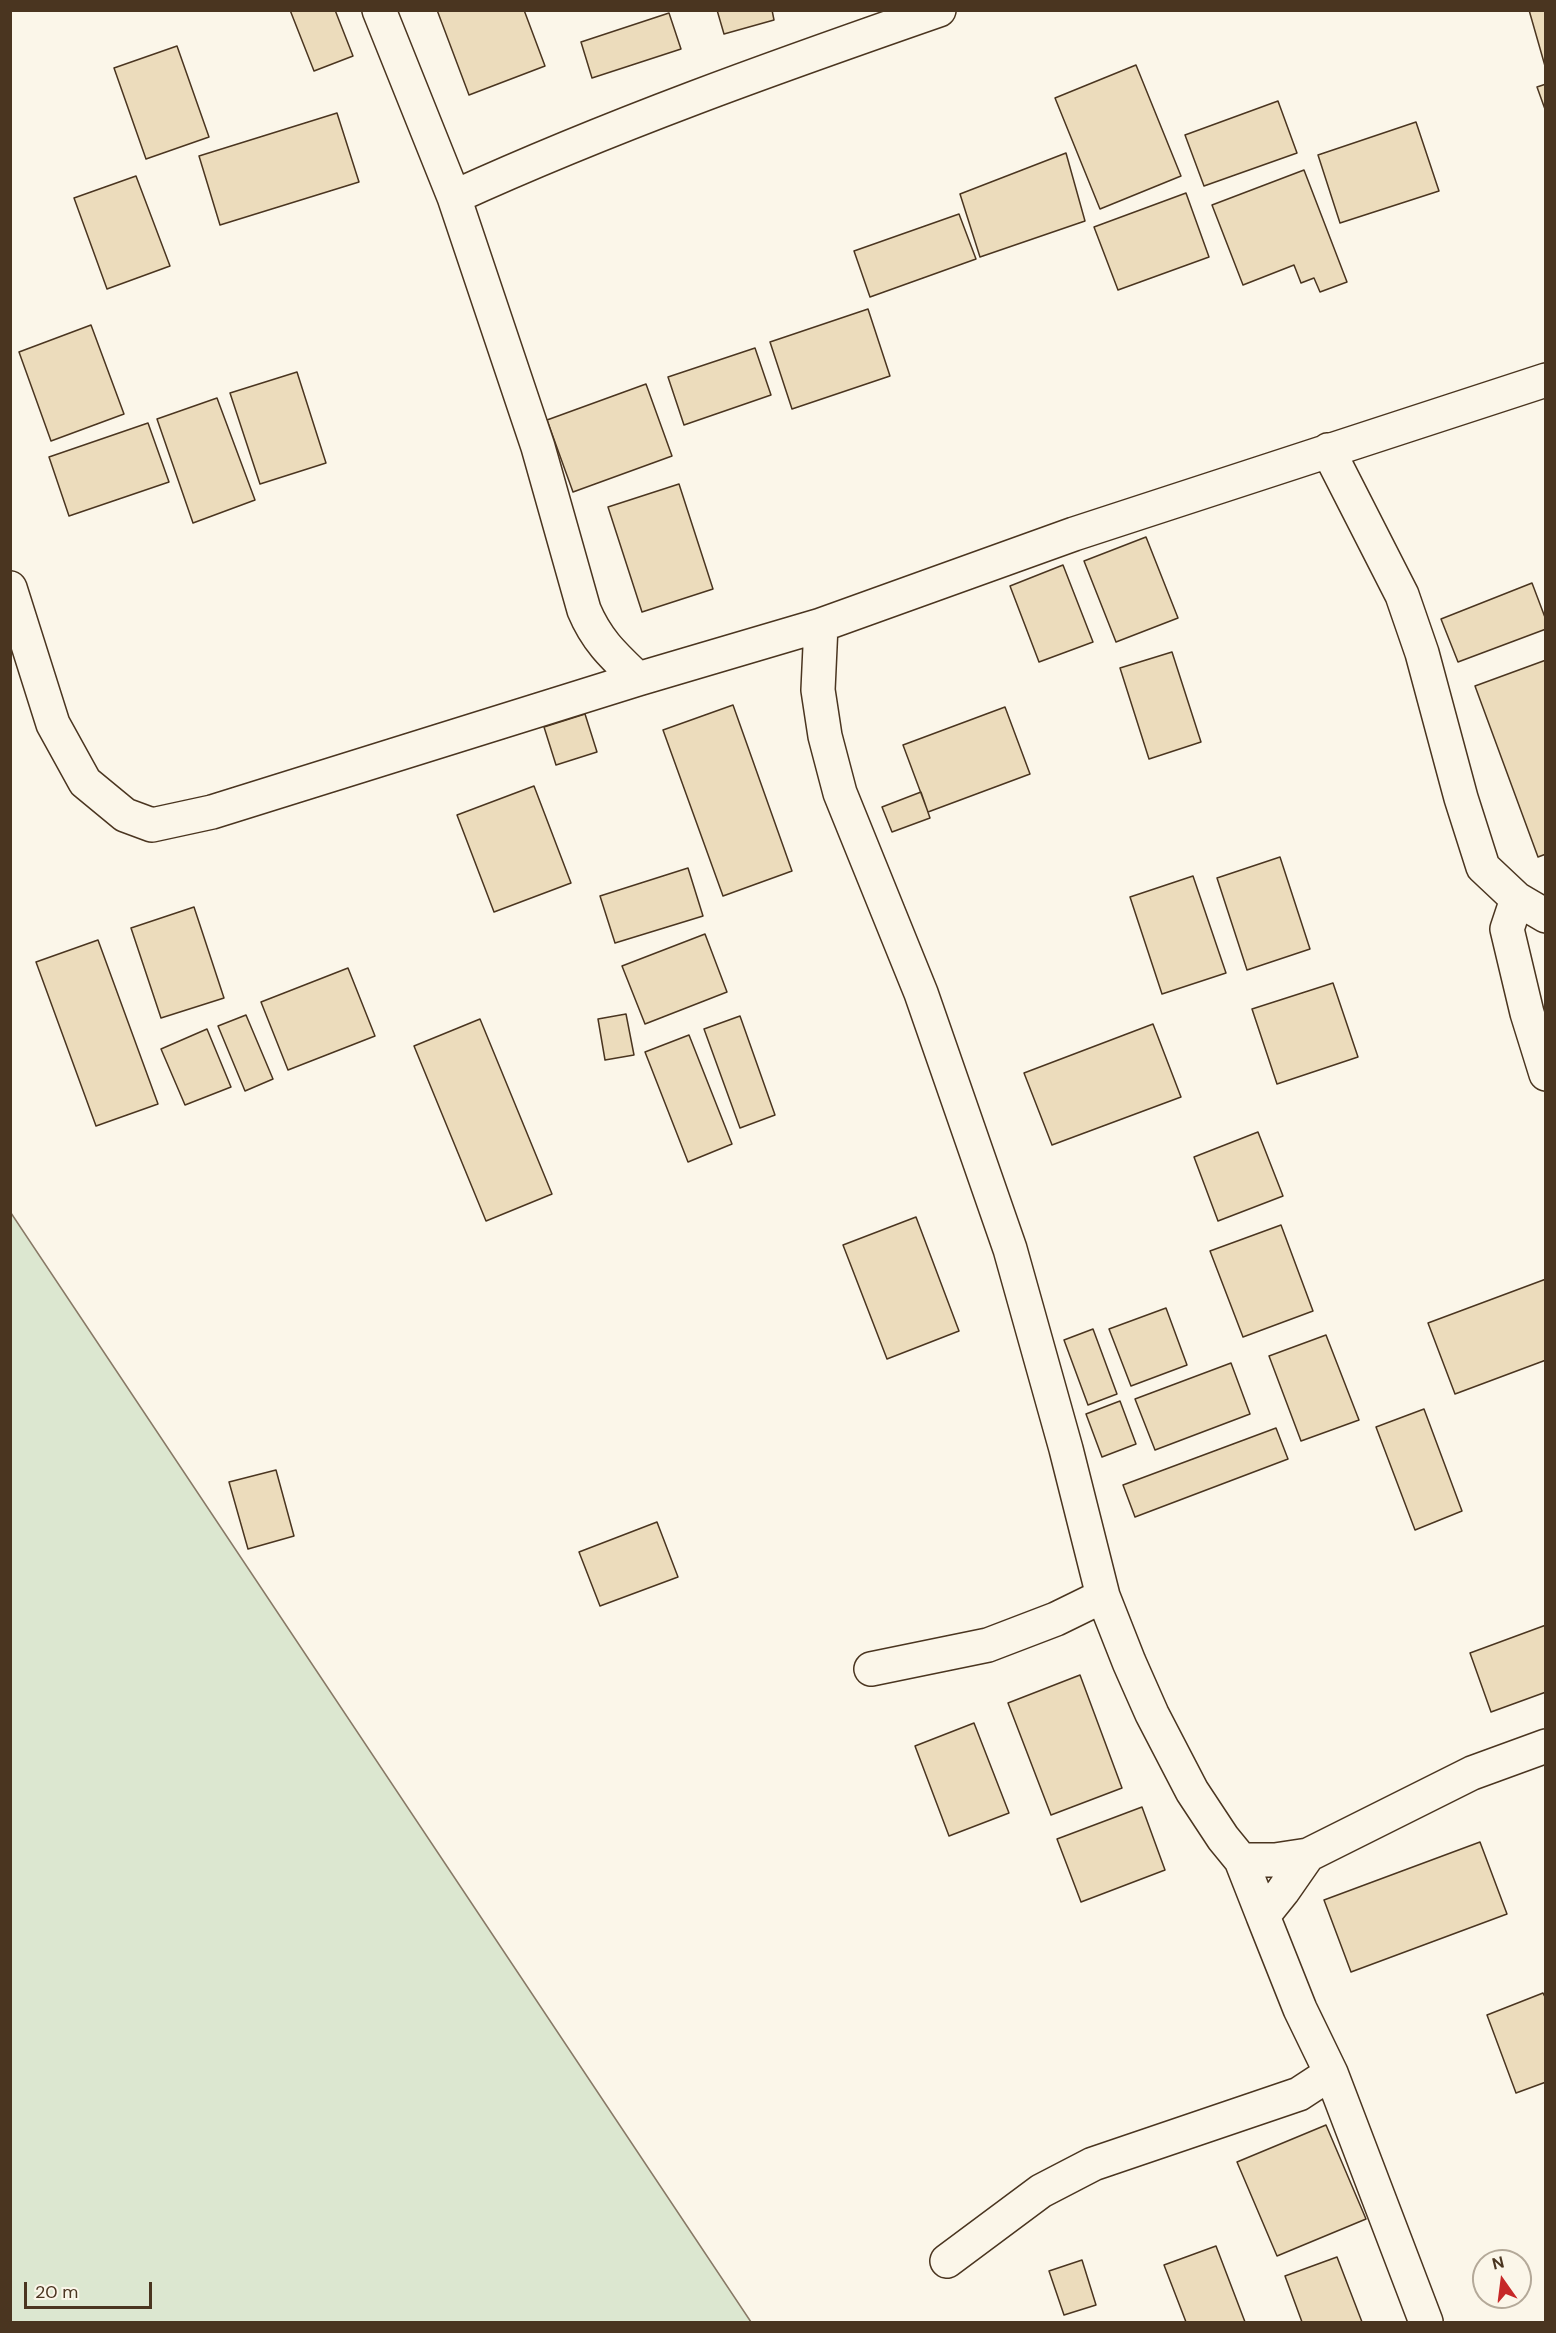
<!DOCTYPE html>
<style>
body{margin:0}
#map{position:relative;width:1556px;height:2333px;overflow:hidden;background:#fbf6e9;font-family:"DM Sans",sans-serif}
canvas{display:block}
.frame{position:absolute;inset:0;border:12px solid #4a3520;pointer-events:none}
.north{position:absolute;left:1472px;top:2249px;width:60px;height:60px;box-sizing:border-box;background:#fbf6e9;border:2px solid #b4a999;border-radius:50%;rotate:346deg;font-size:16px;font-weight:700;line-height:24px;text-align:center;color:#4a3520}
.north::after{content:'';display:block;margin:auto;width:21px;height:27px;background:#c62828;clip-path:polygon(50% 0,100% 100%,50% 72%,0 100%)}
.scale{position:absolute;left:24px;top:2282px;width:128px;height:27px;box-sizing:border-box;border:3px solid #4a3520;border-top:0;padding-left:8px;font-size:18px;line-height:21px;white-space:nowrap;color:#4a3520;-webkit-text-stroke:4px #fbf6e9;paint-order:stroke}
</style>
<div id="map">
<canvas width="1556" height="2333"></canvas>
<div class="frame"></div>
<div class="north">N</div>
<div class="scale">20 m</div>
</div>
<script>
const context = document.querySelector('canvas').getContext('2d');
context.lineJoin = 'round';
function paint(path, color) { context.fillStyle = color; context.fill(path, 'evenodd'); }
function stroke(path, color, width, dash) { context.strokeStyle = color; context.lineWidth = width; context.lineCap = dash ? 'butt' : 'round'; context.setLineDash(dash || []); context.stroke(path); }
const green = new Path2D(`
 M11,1213L751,2322H752H11Z`);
paint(green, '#dce7d0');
stroke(green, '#887966', 1.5);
const building = new Path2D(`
 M290,10H335L353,56L314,71Z
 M437,10H524L545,66L469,95Z
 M717,10H772L774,20L724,34Z
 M1529,10H1546V66H1545Z
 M669,13L681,49L592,78L581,42Z
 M177,46L209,137L146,159L114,68Z
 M1136,65L1181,176L1100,209L1055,98Z
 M1546,84V112L1537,87Z
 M1278,101L1297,153L1204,186L1185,135Z
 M337,113L359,182L220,225L199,156Z
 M1416,122L1439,191L1340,223L1318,155Z
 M1066,153L1085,221L980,257L960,194Z
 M1304,170L1347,282L1320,292L1314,278L1301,283L1294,265L1243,285L1212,205Z
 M136,176L170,266L107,289L74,198Z
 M1186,193L1209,257L1118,290L1094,227Z
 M959,214L976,259L870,297L854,251Z
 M868,309L890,376L792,409L770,342Z
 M91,325L124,414L51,441L19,352Z
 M755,348L771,395L684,425L668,377Z
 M297,372L326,463L260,484L230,393Z
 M646,384L672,456L573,492L547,420Z
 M217,398L255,500L193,523L157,419Z
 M148,423L169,482L69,516L49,457Z
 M679,484L713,589L642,612L608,507Z
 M1146,537L1178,618L1116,642L1084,561Z
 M1063,565L1093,642L1039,662L1010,586Z
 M1532,583L1546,620V629L1458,662L1441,619Z
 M1172,652L1201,742L1149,759L1120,668Z
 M1546,660V854L1538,857L1475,686Z
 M733,705L792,871L723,896L663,730Z
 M1005,707L1030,774L928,812L903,745Z
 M585,714L597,752L556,765L544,727Z
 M534,786L571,883L494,912L457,815Z
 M921,792L930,818L892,832L882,807Z
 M1280,857L1310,949L1247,970L1217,878Z
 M688,868L703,916L615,943L600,896Z
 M1193,876L1226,973L1162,994L1130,897Z
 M194,907L224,998L161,1018L131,928Z
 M705,934L727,992L645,1024L622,966Z
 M98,940L158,1104L96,1126L36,962Z
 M348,968L375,1036L288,1070L261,1002Z
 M1333,983L1358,1057L1277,1084L1252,1009Z
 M626,1014L634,1055L605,1060L598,1019Z
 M246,1015L273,1079L245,1091L218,1026Z
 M740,1016L775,1115L740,1128L704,1029Z
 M480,1019L552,1194L486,1221L414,1046Z
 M1153,1024L1181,1097L1052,1145L1024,1073Z
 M207,1029L231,1087L185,1105L161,1049Z
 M689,1035L732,1144L688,1162L645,1052Z
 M1258,1132L1283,1196L1218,1221L1194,1157Z
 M916,1217L959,1331L887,1359L843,1245Z
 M1281,1225L1313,1311L1243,1337L1210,1251Z
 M1546,1279V1360L1455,1394L1428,1323Z
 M1166,1308L1187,1365L1131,1386L1109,1329Z
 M1093,1329L1117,1394L1088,1405L1064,1340Z
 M1326,1335L1359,1420L1301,1441L1269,1356Z
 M1231,1363L1250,1414L1155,1450L1135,1399Z
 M1120,1401L1136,1444L1102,1457L1086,1414Z
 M1424,1409L1462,1511L1415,1530L1376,1427Z
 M1276,1428L1288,1459L1135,1517L1123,1485Z
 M276,1470L294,1536L248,1549L229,1482Z
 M657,1522L678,1577L600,1606L579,1552Z
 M1546,1625V1692L1491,1712L1470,1653Z
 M1080,1675L1122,1788L1051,1815L1008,1703Z
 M974,1723L1009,1813L949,1836L915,1746Z
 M1142,1807L1165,1870L1081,1902L1057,1839Z
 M1480,1842L1507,1914L1351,1972L1324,1900Z
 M1543,1993L1546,1999V2082L1516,2093L1487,2015Z
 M1326,2125L1366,2219L1277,2256L1237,2162Z
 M1216,2246L1245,2322H1186L1164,2265Z
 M1337,2257L1362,2322H1302L1285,2276Z
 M1082,2260L1096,2305L1064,2315L1049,2271Z`);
paint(building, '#ecdcbc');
stroke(building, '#4a3520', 1.5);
const minor = new Path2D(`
 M379,10L454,197L538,447L584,610C597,641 614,656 638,679
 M454,197C612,125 775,67 939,10
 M1328,450L1402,595L1422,653L1461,798L1483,867L1517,899L1546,916
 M10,588L53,724L85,782L125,815L152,825L212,812L638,679L821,625L1074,534L1546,380
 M821,625L818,690L825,736L840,793L921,993L1010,1249L1066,1449L1103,1596L1129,1662L1152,1714L1192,1791L1223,1838L1241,1860H1275L1308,1855L1472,1773L1546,1746
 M1517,899L1507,929L1527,1013L1546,1074
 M871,1669L988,1645L1056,1619L1103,1596
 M1241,1860L1263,1916
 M1331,2073L1426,2322
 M947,2261L1041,2191L1093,2164L1299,2094L1331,2073L1300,2009L1263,1916L1283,1891L1308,1855`);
stroke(minor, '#4a3520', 36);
stroke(minor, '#fbf6e9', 33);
</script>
